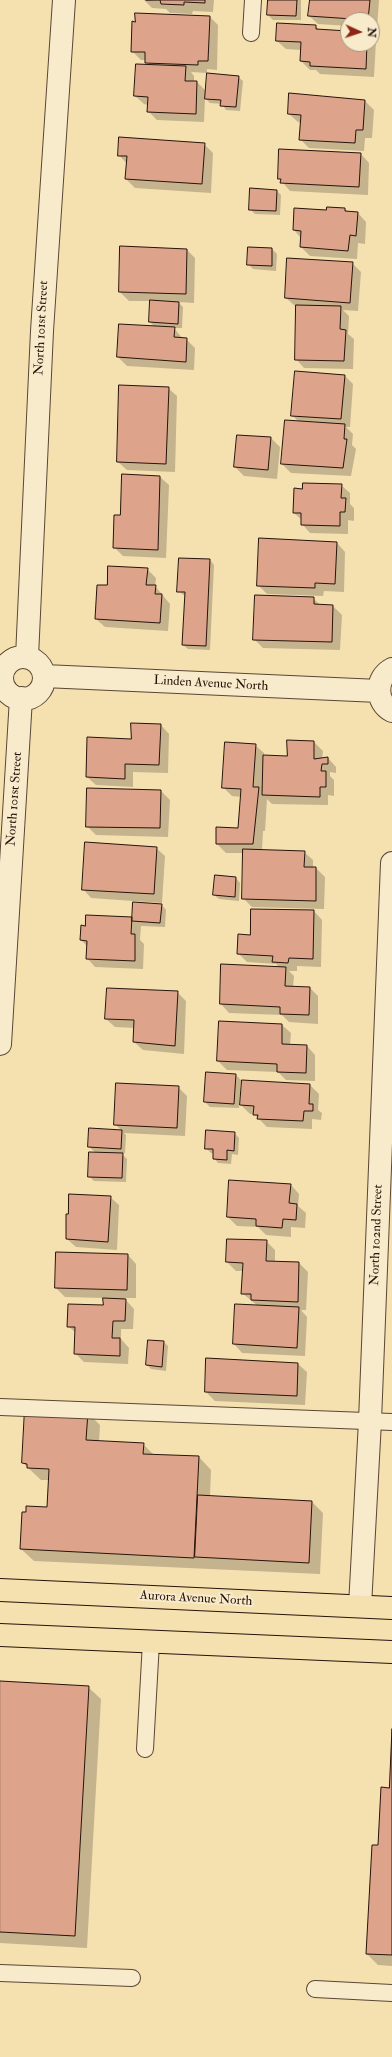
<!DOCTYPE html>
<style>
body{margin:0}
#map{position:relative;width:392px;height:2057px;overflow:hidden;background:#f5e0b0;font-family:"IM FELL Double Pica",serif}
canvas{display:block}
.north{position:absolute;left:340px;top:12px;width:40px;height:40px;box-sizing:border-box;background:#f8ebcc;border:1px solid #a4957f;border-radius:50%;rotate:93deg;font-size:11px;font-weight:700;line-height:16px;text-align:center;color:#26130b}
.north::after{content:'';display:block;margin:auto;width:14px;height:18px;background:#8f2418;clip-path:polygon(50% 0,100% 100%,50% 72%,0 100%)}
</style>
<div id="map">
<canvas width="392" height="2057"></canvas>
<div class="north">N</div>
</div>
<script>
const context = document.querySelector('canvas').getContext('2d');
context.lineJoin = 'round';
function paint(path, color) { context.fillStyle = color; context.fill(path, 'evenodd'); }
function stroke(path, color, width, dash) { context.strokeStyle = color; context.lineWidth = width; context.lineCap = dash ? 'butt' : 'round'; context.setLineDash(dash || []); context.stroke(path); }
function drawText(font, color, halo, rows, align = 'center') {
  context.font = font + ' "IM FELL Double Pica",serif'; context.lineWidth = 4; context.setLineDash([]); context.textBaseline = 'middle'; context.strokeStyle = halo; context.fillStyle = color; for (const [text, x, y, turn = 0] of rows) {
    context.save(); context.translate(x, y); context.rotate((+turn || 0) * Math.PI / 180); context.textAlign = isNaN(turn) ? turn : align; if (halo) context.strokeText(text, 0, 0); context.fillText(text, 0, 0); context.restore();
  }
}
paint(new Path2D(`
 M144,0H214L213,12L193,11L192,14L170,13L166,9L152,8Z
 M269,0H301V20H273L268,15Z
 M311,0H379L377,28H372V20H348V26L318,24L309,16Z
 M210,17L218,25L217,70L207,69V73L191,72L194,76V82H197L206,91L238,77L243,81L240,111L226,110L222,104L210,103L205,98L204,122L157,120L148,111V105L144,104L135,96L149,65L146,60H141L132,51Z
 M315,26L320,30L348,32V44H372V37L376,41L374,77L320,74L316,70H310L301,61V50L286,49L277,41Z
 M290,94L365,101L374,110L372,138H365L364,151L309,148L300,139L301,123L298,122L289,114Z
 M204,144L213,153L211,193L135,188L126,179L127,164L119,155Z
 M361,154L369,163L368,195L290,191L279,178Z
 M277,191L281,195L280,215L255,214L250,209Z
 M345,209L348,212L358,213L366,222L365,244L358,243L357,259L310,256L301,247V238L294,230L327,211Z
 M272,249L277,254L276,271L253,269L249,265Z
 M187,250L195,258L194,303L178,302L183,307L182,328H174L183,339H186L195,348L194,370L127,366L118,357L155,327L150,322L151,301H129L120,292Z
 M352,263L361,272L358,311L343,310L349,316L348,334L354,339L353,369L304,368L296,359L297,307L295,306L286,298Z
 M344,375L353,384L350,427H346L353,434L352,445L356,449L351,476L291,473L282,464L299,422L292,415Z
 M168,388L177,396L175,472L127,470L118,462Z
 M271,438L280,447L277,479L244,476L235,467Z
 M123,475L160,477L169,485L166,558L123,556L114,547L121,516Z
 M341,485L350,493V504L354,508V521L348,520V534L310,533L302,524V520L294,513L303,490Z
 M337,543L345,552L344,592L324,591L323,596L267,594L258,585Z
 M210,560L214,565L210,650L188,649L183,645L185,596L178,591Z
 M147,569L156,578L155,586L170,604L168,631L105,627L96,619L108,586Z
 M313,598L321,606H333L342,615L340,650L263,648L254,639Z
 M161,725L169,734L168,773L133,772V787L96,785L87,777L131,740Z
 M314,742L323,751L322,759L328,758L336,767V773L330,772V776L334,780V796L328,795V805L272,804L267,799L265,831H263L262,850L304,852L313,860V868H316L325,877L324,909L252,907L243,898L244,853H226L217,844L239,829L242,797L232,796L223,787L255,745L264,753V756L288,757Z
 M161,791L170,800L168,837L96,835L87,826Z
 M156,848L165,856L162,903L91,898L83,889Z
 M236,878L240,883L239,901L219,899L214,895Z
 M162,905L166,910L165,927L141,926L140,940L144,944L143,969L95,967L87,958V946L81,940L86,927L132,918L133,919Z
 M314,911L322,920L321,967L297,966V971H289L294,976L293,987L310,988L318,996V1024L289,1022L282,1015L229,1013L221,1004L279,967L276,964L247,962L238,953L251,936Z
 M177,992L186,1001L184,1054L143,1050L134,1042L135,1028L115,1027L106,1019Z
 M282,1025L291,1033L290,1045L307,1046L315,1055V1081L286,1080L278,1072L227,1070L218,1061Z
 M236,1075L241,1080L239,1108L210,1107L205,1102Z
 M310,1085L319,1094L318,1110L322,1113L321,1120L312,1119V1129L267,1127L254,1114H250L241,1105Z
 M178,1087L187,1096L185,1136L124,1133L126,1135L125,1153H121L127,1159L126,1182L94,1181L89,1176L96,1153L89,1147L121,1130L115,1124Z
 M234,1133L239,1138L238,1155L232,1154L231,1164L218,1163L214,1158V1153H211L206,1148Z
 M291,1185L299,1194L298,1206L306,1213L305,1228L291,1227V1237L266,1235L258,1227L237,1226L228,1217Z
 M110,1197L119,1205L117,1250L76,1247L67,1239Z
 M266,1241L275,1250V1262L299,1263L308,1272L306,1310H301L307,1317L305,1356L242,1353L234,1344L258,1306L242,1293L243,1271H236L227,1262Z
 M128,1255L136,1264V1298H124L134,1309L133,1329H121V1339L129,1348L128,1364L84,1362L75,1353L76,1333L68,1326L104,1306V1298L65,1297L56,1288Z
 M164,1342L168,1346L166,1371L151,1369L147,1365Z
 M298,1364L307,1372L305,1405L215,1401L206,1392Z
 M88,1413L100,1425L99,1442L143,1444L154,1455L199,1457L211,1470L210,1497L312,1502L323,1513L320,1574L34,1561L21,1549L48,1508L49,1480H41L23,1463Z
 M0,1682L88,1687L101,1699L87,1948L0,1943Z
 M392,1748V1966L378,1965L367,1954L379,1846L390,1789Z`), '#0003');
const building = new Path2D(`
 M146,0H205V3L184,2V5L161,4L160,0Z
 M268,0H297L296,16L267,15Z
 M310,0H370L368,20L308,16Z
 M135,13L210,16L208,61H198V65L145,63V52H131L132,21L135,22Z
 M277,23L316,25V29L348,31V44H367L366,69L310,66V62L300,61L301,42L276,41Z
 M136,64L186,66L185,81H197L196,114L147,112L148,97L134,96Z
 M207,73L239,76L236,107L220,106L221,100L205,99Z
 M289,93L365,100L363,130H356L355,143L299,140L301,115L288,114Z
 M119,137L205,143L202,184L125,179L127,156H118Z
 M279,149L361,153L359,187L280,183L281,179H278Z
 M250,188L277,190L276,211L249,210Z
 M327,207L345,208V211L358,212L356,236L350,235L348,251L300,247L301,231L293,230L294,208L326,210Z
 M120,246L187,249L186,294L119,292Z
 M248,247L272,248V266L247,265Z
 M287,258L353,262L350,303L285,298Z
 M150,300L179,302L178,324L149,322Z
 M296,305L341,306L340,329L346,330L344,361L295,360Z
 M119,324L175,327L174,337L187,338L186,362L117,357Z
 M295,371L345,375L341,419L291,416Z
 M119,385L169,387L166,464L117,462Z
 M285,420L345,424L344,439H347L343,468L281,464Z
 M237,435L271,437L268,470L234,467Z
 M122,474L160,476L158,550L113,548L114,515H120Z
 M303,483L342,484L341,498H346L345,512H340V526L301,525V513H293L294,488L302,489Z
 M259,538L337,542L335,584L315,583V588L257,586Z
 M179,558L210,559L206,646L182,645L185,592H177Z
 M108,566L148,568L146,585H156L155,594H162L160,623L95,619L97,585H107Z
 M255,595L314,597V604L333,605L332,642L253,640Z
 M131,723L161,724L159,765L125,764V779L86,777L87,737L131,739Z
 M287,740L314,741V759L328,757V764H322L321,771H326V787H320V797L262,795L263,755L287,756Z
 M225,742L256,744L253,787H259L253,844H216V827L238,828L241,789L222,788Z
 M87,788L161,790L160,828L86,827Z
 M85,842L157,847L154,894L82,890Z
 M243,849L305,851L304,867H316V901L242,899Z
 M215,875L236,877L235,897L213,895Z
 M133,902L162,904L160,923L132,921Z
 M251,909L314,910L313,959L289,958L288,963L272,962L273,956L237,954L238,934L250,935Z
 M86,915L132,917L131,934H135V961L86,959L87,941L80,940L81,925L85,926Z
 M221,964L286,967L285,986L310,987L309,1015L280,1014V1007L220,1004Z
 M107,988L178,991L175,1046L133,1042L134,1020L105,1019Z
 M219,1021L282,1024V1044L307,1045L306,1073L277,1072V1064L217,1061Z
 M206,1072L236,1074L234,1104L204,1102Z
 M242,1080L310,1084L309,1104H313V1111H304L303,1121L257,1119L258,1115H253L254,1106L240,1105Z
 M116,1083L179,1086L177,1128L114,1125Z
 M89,1128L122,1130L121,1149L88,1147Z
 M206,1130L235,1132L234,1151L227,1150V1160L213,1159V1149H205Z
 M89,1152L123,1153L122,1178L88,1177Z
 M229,1180L291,1184L289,1203L297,1204L296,1220L283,1219L282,1228L256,1226V1219L227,1217Z
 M69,1194L111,1196L108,1242L66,1239V1214H68Z
 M227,1239L267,1240L266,1261L299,1262L298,1302L251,1300V1294H241L243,1263L226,1262Z
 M56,1252L128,1254L127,1290L55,1288Z
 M103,1298L126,1299L125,1321H113L112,1338H120V1356L74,1354L75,1327H67L68,1304L103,1305Z
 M235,1304L299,1307L297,1348L233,1344Z
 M148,1340L164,1341L162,1367L146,1365Z
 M206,1358L298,1363L297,1396L205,1392Z
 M25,1408L88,1412L86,1440L144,1443L143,1454L199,1456L194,1558L20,1549L22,1512H26V1506L47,1507L49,1469L27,1468V1464L22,1463Z
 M198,1495L312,1501L309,1563L195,1557Z
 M0,1681L89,1686L75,1936L0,1932Z
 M392,1729V1955L366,1954L372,1845H378L381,1787L389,1788Z`);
paint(building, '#dea48b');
stroke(building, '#26130b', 1);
const lane = new Path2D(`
 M251,33L253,0
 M0,1407L392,1422
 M145,1749L151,1642
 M0,1973L132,1978
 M315,1989L392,1993`);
const street = new Path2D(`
 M27,657L42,331L64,0
 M2 678a21 21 0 1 1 42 0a21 21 0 1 1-42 0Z
 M392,669C375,678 375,702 392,711
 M44,676L379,691
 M0,1044L21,698
 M360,1606L370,1421L392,863`);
const highway = new Path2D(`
 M0,1590L392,1608
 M0,1635L392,1652`);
stroke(lane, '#5a4634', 18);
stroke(street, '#5a4634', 24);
stroke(highway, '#26130b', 24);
stroke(lane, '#f8ebcc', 16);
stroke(street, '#f8ebcc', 22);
stroke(highway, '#f5e0b0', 22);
drawText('13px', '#26130b', '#f8ebcc', [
 ["North 101st Street",42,328,-87],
 ["Linden Avenue North",211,684,3],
 ["North 101st Street",15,799,-86],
 ["North 102nd Street",377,1235,-88],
 ["Aurora Avenue North",196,1599,3]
]);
</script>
